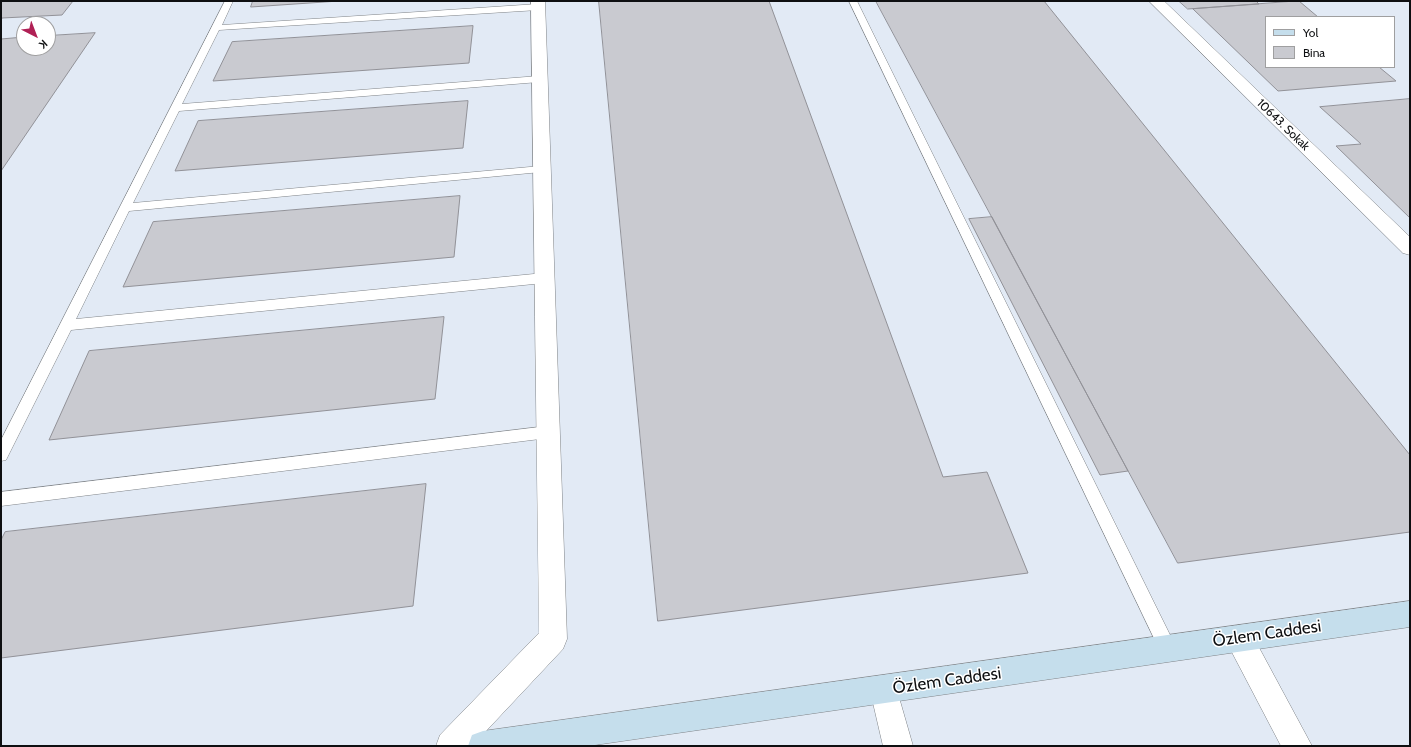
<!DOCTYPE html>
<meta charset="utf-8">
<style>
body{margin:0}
#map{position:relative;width:1411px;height:747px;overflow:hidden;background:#f4f7fd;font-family:Cabin,sans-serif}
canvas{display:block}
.frame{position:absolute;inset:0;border:2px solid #0e0f11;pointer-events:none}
.legend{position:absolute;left:1265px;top:16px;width:130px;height:52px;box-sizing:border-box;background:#fff;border:1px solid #9f9fa0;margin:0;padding:5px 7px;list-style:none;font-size:12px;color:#0e0f11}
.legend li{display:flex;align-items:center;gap:8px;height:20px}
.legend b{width:20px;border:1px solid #9f9fa0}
.north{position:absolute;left:16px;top:16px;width:40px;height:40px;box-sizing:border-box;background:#fff;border:1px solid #9f9fa0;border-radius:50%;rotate:138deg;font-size:11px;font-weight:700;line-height:16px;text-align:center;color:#0e0f11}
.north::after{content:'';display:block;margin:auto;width:14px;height:18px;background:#b02055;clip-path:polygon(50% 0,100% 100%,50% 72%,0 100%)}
</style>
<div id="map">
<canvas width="1411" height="747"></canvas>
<div class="frame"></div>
<ul class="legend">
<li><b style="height:5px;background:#c5deec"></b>Yol</li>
<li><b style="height:11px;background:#c9cad0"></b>Bina</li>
</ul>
<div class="north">K</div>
</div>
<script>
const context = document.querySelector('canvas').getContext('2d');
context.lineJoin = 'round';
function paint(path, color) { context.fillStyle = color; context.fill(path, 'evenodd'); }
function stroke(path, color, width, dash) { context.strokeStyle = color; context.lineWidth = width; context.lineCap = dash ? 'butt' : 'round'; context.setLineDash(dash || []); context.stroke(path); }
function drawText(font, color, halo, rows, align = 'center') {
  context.font = font + ' Cabin,sans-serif'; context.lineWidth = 3; context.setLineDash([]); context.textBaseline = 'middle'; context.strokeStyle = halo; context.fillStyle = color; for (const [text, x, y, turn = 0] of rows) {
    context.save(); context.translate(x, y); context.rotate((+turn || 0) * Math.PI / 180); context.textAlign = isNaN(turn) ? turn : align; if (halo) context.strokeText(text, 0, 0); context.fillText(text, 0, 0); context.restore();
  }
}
paint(new Path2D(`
 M1,1H1410V746H1ZM1266,17H1394V67H1266ZM24,24H48V48H24Z`), '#e2eaf5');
const building = new Path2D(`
 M1,1H73L62,15L2,18L1,20Z
 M253,1H339L251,7Z
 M599,1H769L943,477L987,472L1028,573L658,621Z
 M876,1H1044L1410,455V532L1178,563Z
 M1179,1H1256L1259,4L1188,9Z
 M1299,1L1318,17H1266V67H1379L1396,81L1278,91L1193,9Z
 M473,26L469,63L213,81L232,42Z
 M95,33L1,171V39L24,37V48H48V36Z
 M1410,99V218L1336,146L1361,144L1320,107Z
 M468,101L463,148L175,171L198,121Z
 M460,196L454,257L123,287L153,222Z
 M992,217L1128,471L1100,475L969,219Z
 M444,317L435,399L49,440L89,351Z
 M426,484L413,606L1,658V540L5,532Z`);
paint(building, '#c9cad0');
stroke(building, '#929298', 1);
const lane = new Path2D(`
 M225,1H233L222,25L538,4L542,7L538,10L219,30L182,104L539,76L544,79L539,82L179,111L133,203L541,166L547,169L541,172L129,211L76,319L544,273L548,275L550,278L548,281L544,283L71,330L6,460L1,461V440Z
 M849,1H857L1174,643L1177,649L1174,655L1168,658L1162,655Z
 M548,426L553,428L555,432L553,436L548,438L1,506V492Z`);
const street = new Path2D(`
 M531,1H545L567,639L563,649L472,746H436L440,735L539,633Z
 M1149,1H1164L1410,237V255L1403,253Z
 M1239,625L1249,629L1312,746H1281L1225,639L1229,629Z
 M884,676L894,680L913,746H883L870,690L874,680Z`);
const secondary = new Path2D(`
 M1410,601V627L588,746H468L472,735L483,731Z`);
stroke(lane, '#808488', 1);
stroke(street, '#808488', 1);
stroke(secondary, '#808488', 1);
paint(lane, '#fff');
paint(street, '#fff');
paint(secondary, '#c5deec');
drawText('12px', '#0e0f11', '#fff', [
 ["10643. Sokak",1283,125,44]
]);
drawText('17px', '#0e0f11', '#fff', [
 ["Özlem Caddesi",1267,634,-8],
 ["Özlem Caddesi",947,681,-8]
]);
</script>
